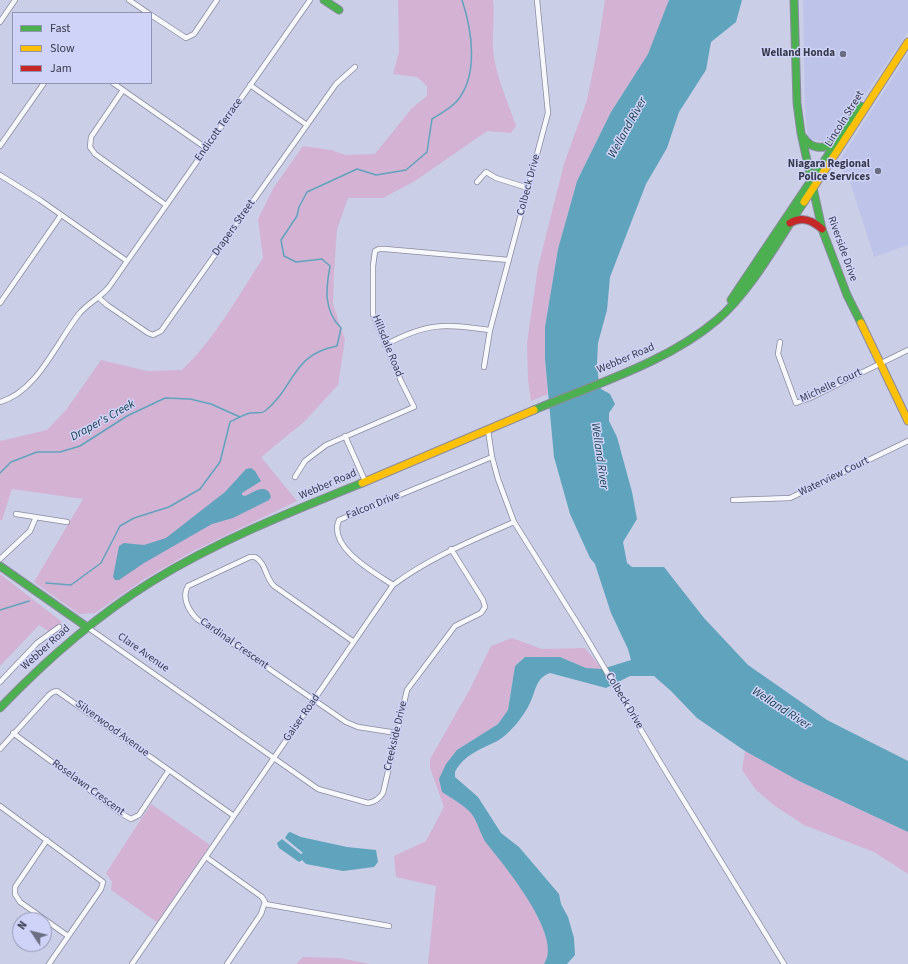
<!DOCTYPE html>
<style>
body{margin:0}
#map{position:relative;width:908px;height:964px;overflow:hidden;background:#cbcee7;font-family:"Source Sans 3",sans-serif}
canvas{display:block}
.legend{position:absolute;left:12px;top:12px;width:140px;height:72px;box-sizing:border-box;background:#cfd3f7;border:1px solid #9295b2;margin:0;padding:5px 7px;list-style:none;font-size:12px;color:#37394b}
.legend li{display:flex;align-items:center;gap:8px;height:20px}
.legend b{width:20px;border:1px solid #9295b2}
.north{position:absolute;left:12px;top:912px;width:40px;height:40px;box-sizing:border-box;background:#cfd3f7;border:1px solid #9295b2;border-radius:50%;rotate:305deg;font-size:11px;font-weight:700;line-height:16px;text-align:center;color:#37394b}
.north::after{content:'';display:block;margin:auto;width:14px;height:18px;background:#6b6d82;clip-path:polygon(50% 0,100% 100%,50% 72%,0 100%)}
</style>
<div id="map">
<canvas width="908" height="964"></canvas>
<ul class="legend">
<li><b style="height:5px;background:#4caf50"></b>Fast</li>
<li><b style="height:5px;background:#ffc107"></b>Slow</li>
<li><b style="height:5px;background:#c62828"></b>Jam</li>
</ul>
<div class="north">N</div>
</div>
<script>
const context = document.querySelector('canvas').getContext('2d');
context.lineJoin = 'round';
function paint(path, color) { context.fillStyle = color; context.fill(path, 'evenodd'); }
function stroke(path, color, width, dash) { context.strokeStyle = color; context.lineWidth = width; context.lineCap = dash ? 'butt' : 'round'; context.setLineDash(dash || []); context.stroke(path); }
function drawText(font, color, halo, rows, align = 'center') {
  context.font = font + ' "Source Sans 3",sans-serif'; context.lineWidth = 3; context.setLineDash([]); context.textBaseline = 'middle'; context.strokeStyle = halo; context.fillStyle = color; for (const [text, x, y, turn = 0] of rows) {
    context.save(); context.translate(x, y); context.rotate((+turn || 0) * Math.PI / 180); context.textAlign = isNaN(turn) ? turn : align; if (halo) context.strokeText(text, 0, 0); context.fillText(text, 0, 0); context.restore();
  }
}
paint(new Path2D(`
 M803,0H908V32L852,114L830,142L808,139L805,110Z
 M908,54V245L874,257L848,175L836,166Z`), '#bec3ea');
paint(new Path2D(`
 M398,0H493C495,17 492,33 493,49C495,75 508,102 516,126L511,133L487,131L415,181L383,198H348L337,229L334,273L333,304L345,340L338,385L304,422L261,457L297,501L193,551L143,580L95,613L79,614L34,582L83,499L12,489L2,520H0V441L47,430L66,410L101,360L147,371L182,370C215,339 238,296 263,258L258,219L274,187L303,146L331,150L345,155L375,154L412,108L427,96V86L417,77L393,74L399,52Z
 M605,0H668V5L648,54L611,112L577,181L558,249L545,327V360L548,394L531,401L528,380L527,343L538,267L564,164L587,100L598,45Z
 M0,574L62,622L50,632L39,625L0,666Z
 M512,638L542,649L585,648L602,669L586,668L560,657H524L515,666L508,710L498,724L457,750L442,792C451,798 462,804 470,812C478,821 480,835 488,844C504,864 564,938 544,964H428L436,886L396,877L394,856L426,841L444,807L430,768V759L470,689L491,646Z
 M745,751L799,781L908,832V874L874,852L804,825L775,806L756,790L742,770Z
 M151,804L210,845L157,922L111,890L112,882L106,873Z
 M303,957L340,958L370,964H296Z`), '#d3b2d4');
paint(new Path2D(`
 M669,0H742L736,22L711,42L706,70L679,112L667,148L646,184L610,277L607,310L598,343L597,364L599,384L601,389L610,394L615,404L609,413V421L617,437L632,492L637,519L623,542L627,563L632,567H664L704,618L748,665L827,720L908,761V832L799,781L745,751L697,718L671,691L654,676H630L606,688L550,673C535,678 536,692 529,705C523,717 510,733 499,740C482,749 464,754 455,772V777L478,797L501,833L519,847L559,894L561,904L568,917L574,938L575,955L567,964H544C564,937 504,865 487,844C480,835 478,821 470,812C462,804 451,798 442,792L439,779L446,764L457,750L498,724L508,710L515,666L525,657H560L586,668L602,669L631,660L628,649L611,613L595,564L590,558L570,514L554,457L545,359V327L558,249L577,181L611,112L648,54Z
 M251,468L255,471L261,481L242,493V495L245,496C254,492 267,482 271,497L269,500L233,518L212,524L144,563L119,580H115L113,577L119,546L124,543L144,545L166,538L225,492L246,469Z
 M290,832L301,837L347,847L376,850L378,862L374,867L343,871L306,864L302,860L299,862L279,848L277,843L282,839L301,854L303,853L285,838L288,833Z`), '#60a3bc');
stroke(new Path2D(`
 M0,473L11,462L37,452H60L80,446L127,416L165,398L190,399L211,404L240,417
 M46,583L71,585L101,563L120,526L134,518L169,507L200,489L220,462L230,422C236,419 243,415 250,413C255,412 261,414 265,411C296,386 291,355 337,346L341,328C323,310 326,288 330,266L322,259L296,262L284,256L281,240L297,216L299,207L307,192L357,169L376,175L406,170L427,152L432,119C440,114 451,108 457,101C479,75 472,30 462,0
 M0,610L29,601`), '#60a3bc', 1.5);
const street = new Path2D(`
 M129,0L148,13
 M151,15L186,38L194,34L217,0
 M0,22L15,0
 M113,83L206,148
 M250,85L307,125
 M123,90L91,137L90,147L95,154L166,205
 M0,146L44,83
 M0,175L40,200L127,261
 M477,182L486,172L496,178L528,188
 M99,298L107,305L148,333L153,335L161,331L336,84L355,67
 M0,303L61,215
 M780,342L778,354L796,403L810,398L908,350
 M385,345C428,322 443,324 490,330
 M484,367L490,330L548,113L537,0
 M0,402C37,392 56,343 79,314C88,303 100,298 109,287L310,0
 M488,430L492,457L498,479L514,522L586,637L660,762L784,964
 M345,436L365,481
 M295,477L305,461L326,445L414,407L401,381L373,314V266L375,251L379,249H385L509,260
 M733,500L790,498L908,441
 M16,514L67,522
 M0,559L30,531L36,517
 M393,585C375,573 327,547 339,520L492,457
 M87,627L318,789L368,803C375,802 379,799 383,793L407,690L455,626L481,613L485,607L483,600L451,549
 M354,642L274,586C265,577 266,563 255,557H250L188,586C181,597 189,611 197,619L346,722L358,727L397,733
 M0,682L37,643L59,627
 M13,733L122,814L131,819L139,815L169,770
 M0,749L49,695L53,692L57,691L234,816
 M0,806L103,882L101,889L49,964
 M47,840L15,887V894L20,902L68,936
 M206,857L262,897L265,902L261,914L227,964
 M265,904L389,926
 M132,964L393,585C431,557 471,541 514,522`);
const fast = new Path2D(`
 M324,0L339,10
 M794,0L797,103L801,133L822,229L847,295L861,323
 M803,137C811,149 822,150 834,143
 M731,300L861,106
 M534,410C595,384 666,363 717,320C751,291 779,239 804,202
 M0,566L87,627
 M0,708C46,660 95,617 151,582C217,541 290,512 362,483`);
const slow = new Path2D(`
 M804,202L908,42
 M861,323L908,421
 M362,483L534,410`);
const jam = new Path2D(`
 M790,223C802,216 812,220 822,229`);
stroke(street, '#8a8b9e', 6);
stroke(fast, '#8a8b9e', 9);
stroke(slow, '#8a8b9e', 9);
stroke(jam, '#8a8b9e', 9);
stroke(street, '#f7f8fb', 4.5);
stroke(fast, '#4caf50', 7);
stroke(slow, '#ffc107', 7);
stroke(jam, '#c62828', 7);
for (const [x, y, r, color] of [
 [843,54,4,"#6b6d82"],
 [878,171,4,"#6b6d82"]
]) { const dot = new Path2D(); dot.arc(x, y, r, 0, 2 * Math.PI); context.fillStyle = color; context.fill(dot); stroke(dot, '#cfd3f7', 1.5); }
drawText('bold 11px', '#37394b', '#cfd3f7', [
 ["Welland Honda",835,54],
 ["Niagara Regional",870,165],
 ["Police Services",870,178]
], 'right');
drawText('11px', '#37394b', '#cfd3f7', [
 ["Lincoln Street",845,119,-58],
 ["Endicott Terrace",219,130,-55],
 ["Colbeck Drive",529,185,-75],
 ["Drapers Street",234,228,-55],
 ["Riverside Drive",842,249,70],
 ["Hillsdale Road",387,346,68],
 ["Webber Road",626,359,-23],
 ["Michelle Court",831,386,-25],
 ["Waterview Court",834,477,-26],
 ["Webber Road",328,485,-23],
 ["Falcon Drive",373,506,-22],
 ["Cardinal Crescent",234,644,35],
 ["Webber Road",46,648,-42],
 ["Clare Avenue",143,653,35],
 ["Colbeck Drive",624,701,59],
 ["Gaiser Road",302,718,-55],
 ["Silverwood Avenue",112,729,36],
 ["Creekside Drive",396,736,-77],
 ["Roselawn Crescent",88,788,36]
]);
drawText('italic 12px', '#113b47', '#cfd3f7', [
 ["Welland River",628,128,-61],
 ["Draper's Creek",103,421,-29],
 ["Welland River",599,456,82],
 ["Welland River",781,709,33]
]);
</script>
